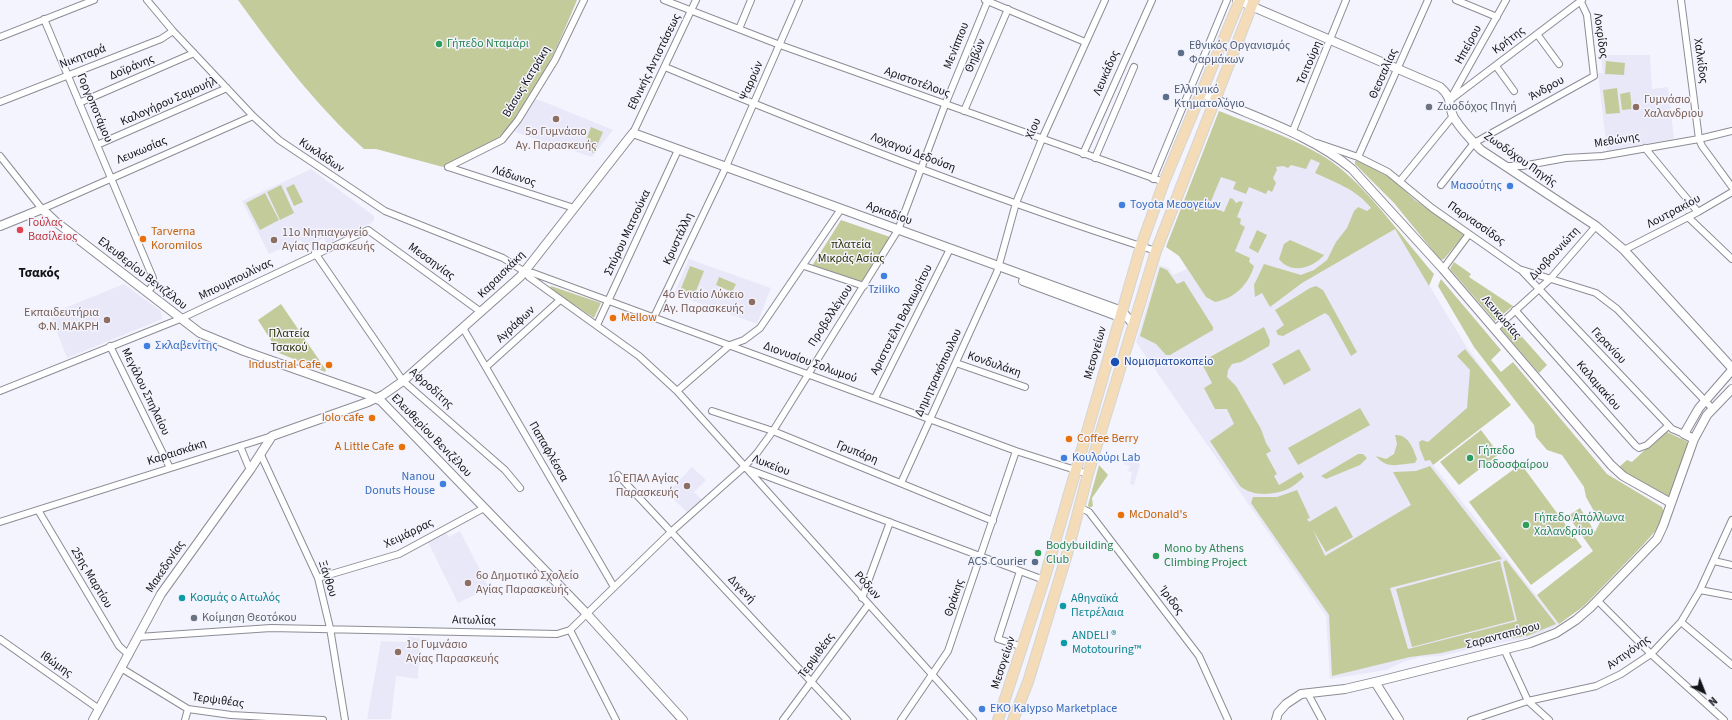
<!DOCTYPE html>
<meta charset="utf-8">
<style>
body{margin:0}
#map{position:relative;width:1732px;height:720px;overflow:hidden;background:#f4f4fe;font-family:"Source Sans 3",sans-serif}
canvas{display:block}
.north{position:absolute;left:1684px;top:672px;width:40px;height:40px;-webkit-text-stroke:3px #f4f4fe;paint-order:stroke;rotate:137deg;font-size:11px;font-weight:700;line-height:16px;text-align:center;color:#131317}
.north::after{content:'';display:block;margin:auto;width:14px;height:18px;background:#131317;clip-path:polygon(50% 0,100% 100%,50% 72%,0 100%)}
</style>
<div id="map">
<canvas width="1732" height="720"></canvas>
<div class="north">N</div>
</div>
<script>
const context = document.querySelector('canvas').getContext('2d');
context.lineJoin = 'round';
function paint(path, color) { context.fillStyle = color; context.fill(path, 'evenodd'); }
function stroke(path, color, width, dash) { context.strokeStyle = color; context.lineWidth = width; context.lineCap = dash ? 'butt' : 'round'; context.setLineDash(dash || []); context.stroke(path); }
function drawText(font, color, halo, rows, align = 'center') {
  context.font = font + ' "Source Sans 3",sans-serif'; context.lineWidth = 3; context.setLineDash([]); context.textBaseline = 'middle'; context.strokeStyle = halo; context.fillStyle = color; for (const [text, x, y, turn = 0] of rows) {
    context.save(); context.translate(x, y); context.rotate((+turn || 0) * Math.PI / 180); context.textAlign = isNaN(turn) ? turn : align; if (halo) context.strokeText(text, 0, 0); context.fillText(text, 0, 0); context.restore();
  }
}
paint(new Path2D(`
 M1601,55H1650L1652,89L1668,87L1674,139L1607,151L1598,73H1603Z
 M534,99L542,101L613,130L592,157L515,132Z
 M1219,111L1302,146L1330,160L1359,186L1395,229L1466,346L1509,405L1433,465L1559,624L1553,628L1527,638L1497,643L1441,656L1420,657L1403,662L1386,670L1330,679L1326,616L1136,342L1159,265L1169,268L1173,275L1187,269L1172,245L1167,244Z
 M311,169L374,216V220L371,223L327,244L324,238L306,247L301,240L269,254L242,201Z
 M689,259L771,288L757,324L674,294Z
 M124,284L161,311L162,319L67,358L50,314Z
 M1126,459L1140,464L1134,485L1130,484L1132,472L1128,471L1130,466L1124,464Z
 M692,467L706,480L694,492L702,500L688,513L667,493Z
 M460,531L489,588L458,603L428,542L446,533L449,537Z
 M408,637L420,638L418,679L396,676L391,719H367L381,641L407,642Z`), '#e8e8f9');
paint(new Path2D(`
 M238,0H577C559,43 534,104 499,137C490,146 457,160 443,167L376,149H364C315,104 277,54 238,0Z
 M1606,61L1625,63L1624,75L1605,74Z
 M1617,88L1620,113L1606,114L1603,90Z
 M1630,92L1632,109L1622,110L1620,94Z
 M1219,111C1256,126 1310,143 1340,168C1374,196 1405,241 1434,274L1429,286L1395,229L1302,283L1270,307L1262,293L1255,297L1254,285L1264,264L1301,275L1314,270L1327,260L1336,242L1347,228L1354,211L1358,207L1367,211L1371,208C1356,189 1336,183 1315,173L1320,163L1311,159L1306,169L1291,165L1288,168L1283,166L1276,167L1277,170L1273,178L1276,183L1272,192L1268,190L1266,194L1249,187L1246,194L1233,189L1236,182L1221,177L1209,206L1224,212L1230,198L1233,199L1236,203L1240,201L1243,202L1237,217L1241,219L1240,224L1245,227L1235,251L1250,258L1249,262L1254,266C1249,284 1234,299 1215,302L1206,297L1179,256L1166,247Z
 M591,127L603,132L594,153L583,149Z
 M1355,161H1359L1391,178L1415,200L1464,235L1444,259L1441,260L1438,257L1394,203L1355,164Z
 M294,184L303,202L294,206L286,188Z
 M281,185L294,213L280,220L267,192Z
 M265,193L279,220L260,230L246,203Z
 M841,220L890,237L863,283L812,266Z
 M1257,230L1267,235L1258,253L1249,248Z
 M1290,240L1324,255C1313,268 1291,275 1279,259L1284,244Z
 M1454,262L1471,274L1469,277L1513,306L1495,321L1450,269Z
 M690,266L704,271L694,296L680,291Z
 M1160,267L1167,270L1177,284L1184,281L1213,327V330L1170,355H1166L1156,344L1140,336Z
 M719,277L736,284L732,292L716,285Z
 M1441,279L1501,350L1491,360L1501,372L1513,362L1607,474L1662,507L1664,512L1659,527L1643,545L1584,606L1559,624L1537,595L1593,551L1568,516L1580,508L1595,532L1600,522L1586,497L1584,487L1562,455L1547,450L1536,437L1534,425L1474,347L1438,286Z
 M551,286L601,303L594,318L550,289Z
 M1316,286L1323,290L1357,352L1351,356L1329,316L1325,313L1283,336L1278,335L1276,331L1284,325L1275,310L1310,288Z
 M281,304L326,370L325,372L279,353L258,320Z
 M1508,321L1547,365L1539,373L1501,329Z
 M1264,327L1270,341L1269,346L1241,362L1232,364L1228,370L1227,377L1236,386L1261,429L1266,443L1271,451L1266,454L1277,474L1274,476L1279,485L1301,472L1304,477C1299,481 1294,486 1288,489C1275,495 1252,497 1240,486L1210,441L1234,424L1227,409H1215L1204,388L1212,383L1201,362Z
 M1299,349L1311,370L1284,385L1272,364Z
 M1465,349L1511,405L1433,465L1430,460L1425,461L1420,449L1419,442L1422,440L1428,442L1467,408L1470,370L1457,356Z
 M1360,408L1370,425L1298,465L1288,448Z
 M1481,430L1499,454L1459,485L1440,462Z
 M1665,431L1686,441L1689,444L1672,494L1669,497L1622,472L1618,468L1627,460L1632,462Z
 M1395,435C1408,434 1413,448 1417,459L1415,463C1399,464 1387,470 1376,456L1386,459L1394,454L1397,444Z
 M1358,454H1363L1367,458L1360,465L1326,479L1321,476Z
 M1521,464L1582,547L1531,585L1469,502Z
 M1099,465L1108,475L1092,498L1093,506L1089,508L1088,505Z
 M1430,466L1502,559L1390,588L1408,649L1517,621L1503,562L1506,560L1556,624L1527,636L1496,640L1441,653L1410,657L1332,676L1329,615L1251,503L1253,497H1277L1297,490L1310,518L1307,519L1309,522L1336,506L1353,537L1326,552L1313,530L1325,556L1411,505L1393,472L1416,471Z
 M1500,561L1515,620L1412,647L1396,589Z`), '#c4cb9b');
const minor = new Path2D(`
 M147,0L173,31L253,116L279,140L385,211L503,258L525,272L529,277L639,356L677,391L973,720
 M664,0L780,45L1164,182
 M985,0L1085,42
 M1456,0L1497,17
 M1681,0L1699,139L1702,146L1732,187
 M44,19L153,278V285L147,293
 M739,29L751,0
 M1537,34L1559,64
 M0,37L94,0
 M1496,66L1514,91
 M665,67C826,134 990,198 1156,251
 M1451,98L1506,0
 M1450,100L1582,0
 M0,102L161,39L173,31
 M79,103L194,53
 M964,111L1008,9
 M633,133L696,0
 M1292,133L1346,0
 M1317,143L1358,157L1388,172L1432,208L1519,269L1596,293L1617,309L1712,408
 M97,145L227,88
 M1645,148L1698,212
 M1083,154L1152,0
 M0,156L42,209L253,116
 M1358,157L1428,0
 M1095,158L1134,67
 M1505,166H1522L1566,158L1602,156L1699,139L1732,131
 M448,167L502,140L518,120L555,60L584,0
 M448,167L574,208
 M1153,179L1227,0
 M1400,181L1453,116
 M1441,185L1474,143L1594,76L1587,15L1580,0
 M1688,217L1732,259
 M1624,250L1698,212L1732,192
 M315,253L403,381L505,470L520,488
 M804,266L864,286
 M1443,269L1469,234
 M1521,270L1672,429L1684,434
 M525,272L533,273L1016,451L1088,474
 M1515,310L1636,446L1639,448L1647,445L1668,426
 M654,317L724,171L799,0
 M597,325L678,150
 M463,328L614,587
 M1495,329L1550,279L1596,226
 M110,346L170,468
 M956,363L1025,387
 M486,367L560,300
 M0,391L180,319L368,230L481,312
 M677,391L730,345L744,340L760,328L841,209
 M875,398L948,253
 M712,411L773,431L993,521
 M240,446L250,470
 M261,455L318,578L330,628L345,720
 M745,468L1044,580
 M618,475L847,720
 M901,483L997,272L1016,203L1042,139L1105,0
 M1079,507L1089,512L1199,656L1228,720
 M38,510L119,646L129,655
 M0,522L272,436
 M1714,561L1732,565
 M1020,571L998,639L1023,647
 M318,578L399,554L484,508
 M1700,590L1732,596
 M862,598L890,522
 M1598,601L1651,654L1724,720
 M1681,622L1732,665
 M570,630L616,720
 M138,637L271,628L557,634L570,630L672,531L744,467L757,453L773,431L898,230L945,105L988,0
 M0,639L99,709
 M1504,649L1528,701L1549,720
 M121,668L188,709L231,715L323,720
 M1308,694L1322,720
 M185,720L188,709
 M783,720L868,605
 M901,720L948,651L1016,451
 M1471,720L1528,701L1596,686L1621,674L1651,654L1681,622L1700,590L1732,520`);
const tertiary = new Path2D(`
 M1237,0L1440,87C1454,99 1447,105 1454,118C1461,129 1471,140 1481,150L1596,226L1624,250L1732,368
 M1201,93C1252,117 1309,133 1352,169L1443,269L1611,465L1623,476L1671,503
 M0,226L42,209L56,222L200,333L244,351L369,395L381,401L586,613L683,720
 M1023,281L1120,317
 M1694,439L1684,434L1699,408L1732,370
 M1375,682L1399,720
 M93,720L161,594L250,470L272,436L368,402L383,395L403,381L521,276L633,133L1122,311L1133,324
 M1276,720L1278,713L1286,704L1301,694L1345,689L1375,682L1530,643L1556,633L1576,620L1590,608L1657,539L1663,526L1694,439L1707,415L1732,389`);
const primary = new Path2D(`
 M998,720L1044,580L1141,246L1164,182L1240,0
 M1013,720L1028,682L1067,554L1088,474L1156,251L1254,0`);
stroke(minor, '#8c8c95', 8);
stroke(tertiary, '#8c8c95', 10);
stroke(primary, '#d5d5d5', 12);
stroke(minor, '#fff', 6);
stroke(tertiary, '#fff', 8);
stroke(primary, '#f3dcb7', 10);
for (const [x, y, r, color] of [
 [439,44,4,"#2e9e5b"],
 [1181,53,4,"#5c6f8a"],
 [1166,97,4,"#5c6f8a"],
 [1429,107,4,"#6b7280"],
 [1636,107,4,"#8d6e63"],
 [556,119,4,"#8d6e63"],
 [1510,186,4,"#3f7fe0"],
 [1122,205,4,"#3f7fe0"],
 [20,230,4,"#e0444e"],
 [143,239,4,"#e8710a"],
 [274,240,4,"#8d6e63"],
 [884,276,4,"#3f7fe0"],
 [752,302,4,"#8d6e63"],
 [613,318,4,"#e8710a"],
 [107,320,4,"#8d6e63"],
 [147,346,4,"#3f7fe0"],
 [1115,362,5,"#1a4fb4"],
 [329,365,4,"#e8710a"],
 [372,418,4,"#e8710a"],
 [1069,439,4,"#e8710a"],
 [402,447,4,"#e8710a"],
 [1064,458,4,"#3f7fe0"],
 [1470,458,4,"#2e9e5b"],
 [443,484,4,"#3f7fe0"],
 [687,486,4,"#8d6e63"],
 [1121,515,4,"#e8710a"],
 [1526,525,4,"#2e9e5b"],
 [1038,553,4,"#2e9e5b"],
 [1156,556,4,"#2e9e5b"],
 [1035,562,4,"#5c6f8a"],
 [468,583,4,"#8d6e63"],
 [182,598,4,"#0f9aa8"],
 [1063,606,4,"#0f9aa8"],
 [194,618,4,"#6b7280"],
 [1064,643,4,"#0f9aa8"],
 [398,652,4,"#8d6e63"],
 [982,709,4,"#3f7fe0"]
]) { const dot = new Path2D(); dot.arc(x, y, r, 0, 2 * Math.PI); context.fillStyle = color; context.fill(dot); stroke(dot, '#f4f4fe', 1.5); }
drawText('12px', '#131317', '#f4f4fe', [
 ["Λοκρίδος",1600,36,82],
 ["Κρήτης",1509,41,-37],
 ["Ηπείρου",1469,45,-61],
 ["Μενίππου",957,46,-68],
 ["Θηβών",976,56,-67],
 ["Νικηταρά",83,57,-21],
 ["Χαλκίδος",1700,61,82],
 ["Εθνικής Αντιστάσεως",655,62,-64],
 ["Τσιτούρη",1310,63,-67],
 ["Δοϊράνης",132,68,-23],
 ["Λευκάδος",1107,73,-66],
 ["Θεσσαλίας",1384,74,-66],
 ["Ψαρρών",752,81,-66],
 ["Βάσως Κατράκη",527,82,-59],
 ["Αριστοτέλους",917,83,20],
 ["Άνδρου",1547,89,-29],
 ["Καλογήρου Σαμουήλ",169,102,-24],
 ["Γοργοποτάμου",94,108,67],
 ["Χίου",1034,129,-66],
 ["Μεθώνης",1617,141,-9],
 ["Λευκωσίας",142,151,-23],
 ["Λοχαγού Δεδούση",913,153,21],
 ["Κυκλάδων",321,156,34],
 ["Ζωοδόχου Πηγής",1520,160,35],
 ["Λάδωνος",514,177,18],
 ["Λουτρακίου",1674,212,-28],
 ["Αρκαδίου",889,214,20],
 ["Παρνασσίδος",1476,224,35],
 ["Σπύρου Ματσούκα",628,233,-65],
 ["Κρυστάλλη",679,239,-65],
 ["Δυοβουνιώτη",1555,254,-47],
 ["Μεσσηνίας",431,262,36],
 ["Ελευθερίου Βενιζέλου",142,274,38],
 ["Καραισκάκη",502,275,-45],
 ["Μπουμπουλίνας",236,280,-26],
 ["Προβελλέγιου",831,316,-57],
 ["Λευκωσίας",1501,318,49],
 ["Αριστοτέλη Βαλαωρίτου",902,320,-63],
 ["Αγράφων",516,325,-43],
 ["Γερανίου",1608,346,47],
 ["Μεσογείων",1096,353,-74],
 ["Διονυσίου Σολωμού",810,363,20],
 ["Κονδυλάκη",994,365,19],
 ["Δημητρακόπουλου",939,373,-65],
 ["Καλαμακίου",1598,386,49],
 ["Αφροδίτης",431,389,42],
 ["Μεγάλου Σπηλαίου",145,392,64],
 ["Ελευθερίου Βενιζέλου",431,436,46],
 ["Παπαφλέσσα",548,452,60],
 ["Καραισκάκη",177,453,-18],
 ["Γρυπάρη",857,453,22],
 ["Λυκείου",771,466,21],
 ["Χειμάρρας",409,534,-26],
 ["Μακεδονίας",166,567,-56],
 ["25ης Μαρτίου",91,578,59],
 ["Ξάνθου",327,579,72],
 ["Ρόδων",867,586,48],
 ["Διγενή",741,590,46],
 ["Θράκης",955,598,-71],
 ["Ίριδος",1171,601,53],
 ["Αιτωλίας",474,621,1],
 ["Σαρανταπόρου",1503,636,-15],
 ["Αντιγόνης",1629,653,-35],
 ["Τερψιθέας",817,656,-54],
 ["Μεσογείων",1004,663,-72],
 ["Ιθώμης",56,665,35],
 ["Τερψιθέας",218,701,8]
]);
drawText('12px', '#27864d', '#f4f4fe', [
 ["Γήπεδο Νταμάρι",447,44],
 ["Γήπεδο",1478,451],
 ["Ποδοσφαίρου",1478,465],
 ["Γήπεδο Απόλλωνα",1534,518],
 ["Χαλανδρίου",1534,532],
 ["Bodybuilding",1046,546],
 ["Club",1046,560],
 ["Mono by Athens",1164,549],
 ["Climbing Project",1164,563]
], 'left');
drawText('12px', '#4e5e75', '#f4f4fe', [
 ["Εθνικός Οργανισμός",1189,46],
 ["Φαρμάκων",1189,60],
 ["Ελληνικό",1174,90],
 ["Κτηματολόγιο",1174,104],
 ["ACS Courier",1027,562,"right"]
], 'left');
drawText('12px', '#785e54', '#f4f4fe', [
 ["Γυμνάσιο",1644,100],
 ["Χαλανδριου",1644,114],
 ["5ο Γυμνάσιο",556,132,"center"],
 ["Αγ. Παρασκευής",556,146,"center"],
 ["11ο Νηπιαγωγείο",282,233],
 ["Αγίας Παρασκευής",282,247],
 ["4ο Ενιαίο Λύκειο",744,295,"right"],
 ["Αγ. Παρασκευής",744,309,"right"],
 ["Εκπαιδευτήρια",99,313,"right"],
 ["Φ.Ν. ΜΑΚΡΗ",99,327,"right"],
 ["1ο ΕΠΑΛ Αγίας",679,479,"right"],
 ["Παρασκευής",679,493,"right"],
 ["6ο Δημοτικό Σχολείο",476,576],
 ["Αγίας Παρασκευής",476,590],
 ["1ο Γυμνάσιο",406,645],
 ["Αγίας Παρασκευής",406,659]
], 'left');
drawText('12px', '#5b616d', '#f4f4fe', [
 ["Ζωοδόχος Πηγή",1437,107],
 ["Κοίμηση Θεοτόκου",202,618]
], 'left');
drawText('12px', '#366cbe', '#f4f4fe', [
 ["Μασούτης",1502,186,"right"],
 ["Toyota Μεσογείων",1130,205],
 ["Tziliko",884,290,"center"],
 ["Σκλαβενίτης",155,346],
 ["Κουλούρι Lab",1072,458],
 ["Nanou",435,477,"right"],
 ["Donuts House",435,491,"right"],
 ["EKO Kalypso Marketplace",990,709]
], 'left');
drawText('12px', '#be3a42', '#f4f4fe', [
 ["Γούλας",28,223],
 ["Βασίλειος",28,237]
], 'left');
drawText('12px', '#c56008', '#f4f4fe', [
 ["Tarverna",151,232],
 ["Koromilos",151,246],
 ["Mellow",621,318],
 ["Industrial Cafe",321,365,"right"],
 ["Iolo cafe",364,418,"right"],
 ["Coffee Berry",1077,439],
 ["A Little Cafe",394,447,"right"],
 ["McDonald's",1129,515]
], 'left');
drawText('12px', '#2c2f00', '#f4f4fe', [
 ["πλατεία",851,245],
 ["Μικράς Ασίας",851,259],
 ["Πλατεία",289,334],
 ["Τσακού",289,348]
]);
drawText('12px', '#164399', '#f4f4fe', [
 ["Νομισματοκοπείο",1124,362]
], 'left');
drawText('12px', '#0d838f', '#f4f4fe', [
 ["Κοσμάς ο Αιτωλός",190,598],
 ["Αθηναϊκά",1071,599],
 ["Πετρέλαια",1071,613],
 ["ANDELI ®",1072,636],
 ["Mototouring™",1072,650]
], 'left');
drawText('bold 13px', '#131317', '#f4f4fe', [
 ["Τσακός",39,274]
]);
</script>
